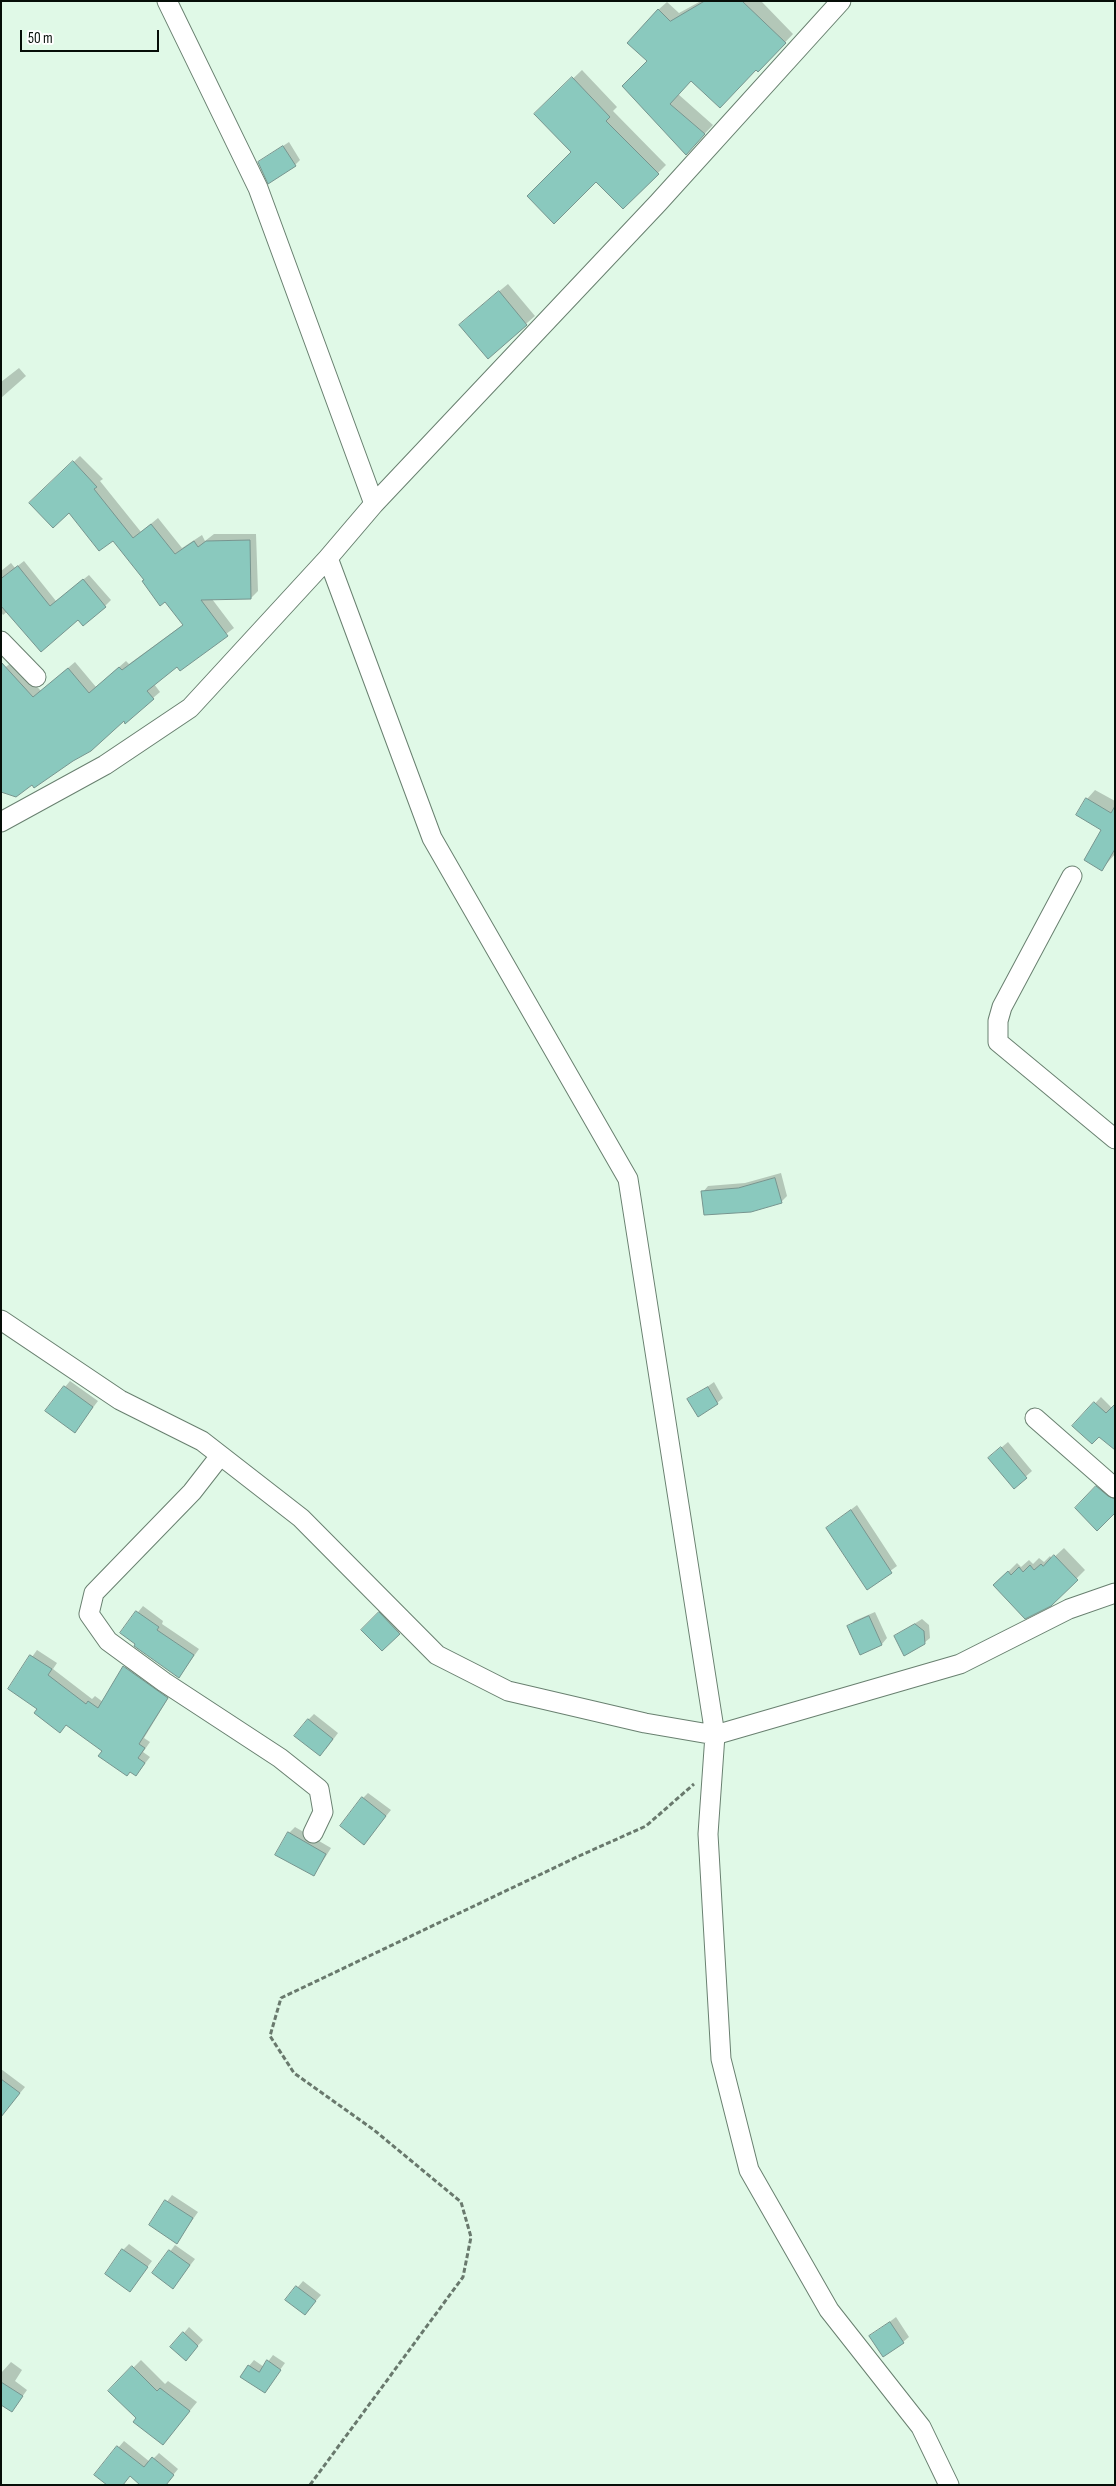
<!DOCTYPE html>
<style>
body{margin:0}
#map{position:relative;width:1116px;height:2486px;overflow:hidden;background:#e0f9e7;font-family:"Sofia Sans Condensed",sans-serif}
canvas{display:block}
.frame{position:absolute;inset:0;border:2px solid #060e08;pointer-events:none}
.scale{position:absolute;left:20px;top:30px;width:139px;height:22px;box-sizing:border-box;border:2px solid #060e08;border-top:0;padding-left:6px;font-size:15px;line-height:18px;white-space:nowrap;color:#060e08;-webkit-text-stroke:4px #fefefe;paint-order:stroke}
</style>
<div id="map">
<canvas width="1116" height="2486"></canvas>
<div class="frame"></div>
<div class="scale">50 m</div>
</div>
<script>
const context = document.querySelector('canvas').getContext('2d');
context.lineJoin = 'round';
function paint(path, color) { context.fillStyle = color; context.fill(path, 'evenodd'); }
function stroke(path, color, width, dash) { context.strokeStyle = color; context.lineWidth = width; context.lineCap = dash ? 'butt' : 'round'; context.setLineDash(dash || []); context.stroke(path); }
paint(new Path2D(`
 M701,1H761L793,34L758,71L756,68L691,80L678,94L713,125L686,153L648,61L658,10L667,2L679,13Z
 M582,70L617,107L613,111L666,165L623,208L536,114Z
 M289,142L300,160L295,165L259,162Z
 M508,284L535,316L488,357L469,316Z
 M19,368L26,376L1,398V382Z
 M80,456L103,479L100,481L141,532L158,518L182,548L202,535L205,541L214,534H256L258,591L251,598L212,599L234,628L180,669L178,666L154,684L160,692L153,698L32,784L1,671L13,661L41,691L75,662L96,687L126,661L129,664L184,624L113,539L69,511L31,503Z
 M24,561L56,601L89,575L111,600L105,606L78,618L8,611L3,615L1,612V571L11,563L15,568Z
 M1095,790L1115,801V854L1102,869L1103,829L1087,799Z
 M781,1173L787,1196L781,1202L703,1192L708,1186L745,1183Z
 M70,1381L98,1401L75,1431L65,1387Z
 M714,1382L723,1398L717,1403L689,1400Z
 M1101,1397L1112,1408L1100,1435L1074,1426Z
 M1008,1442L1032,1471L1014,1487L995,1453Z
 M1103,1482L1115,1492V1511L1076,1508Z
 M857,1505L897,1566L867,1588L827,1528Z
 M1064,1548L1085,1570L1050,1605L995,1585L1017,1563L1021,1567L1029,1560L1033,1564L1039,1558L1044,1562L1050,1556L1052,1559Z
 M143,1606L163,1621L162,1624L199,1649L179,1677L122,1632Z
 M385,1608L404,1627L382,1650L363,1630Z
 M875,1612L887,1638L882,1644L861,1653L849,1627L854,1621Z
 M922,1619L929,1625L930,1638L924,1643L895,1636Z
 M37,1650L57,1663L53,1669L92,1699L95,1696L103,1702L129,1661L172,1692L144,1738L150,1742L143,1752L150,1757L136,1775L66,1724L9,1689Z
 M314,1714L338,1733L326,1749L308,1720Z
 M368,1793L391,1810L364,1843L363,1798Z
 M295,1827L331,1848L314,1875L289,1833Z
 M1,2069L25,2087L1,2116Z
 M172,2195L198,2212L177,2242L150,2225Z
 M129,2244L152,2261L130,2290L123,2250Z
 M175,2245L195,2259L173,2287L154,2273Z
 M303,2281L321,2295L305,2313L287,2300Z
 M896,2317L909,2337L903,2342L871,2336Z
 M189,2327L203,2340L191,2353L184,2333Z
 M273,2355L285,2363L264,2392L249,2366L254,2360L264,2367Z
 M141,2360L165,2384L168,2381L197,2402L163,2444L110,2391Z
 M11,2362L22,2370L15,2381L27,2390L12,2411L1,2404V2373Z
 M124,2441L150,2462L159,2453L178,2469L165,2485L131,2475L96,2474Z`), '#0003');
const building = new Path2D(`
 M705,1H742L786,43L758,72L756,70L720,108L691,81L670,104L705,134L686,155L622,86L647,61L627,43L658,9L670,21Z
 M572,77L610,117L606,121L659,174L623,209L596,182L554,224L527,196L571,152L534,114Z
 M283,146L296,166L268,184L258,162Z
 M499,291L527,325L488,359L459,325Z
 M73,461L97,487L94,489L133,538L151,524L175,554L194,541L198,547L206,541L250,540L251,599L201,600L228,636L180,671L177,667L147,691L154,699L125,724L124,721L91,751L73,761L34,788L32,785L16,797L1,792V662L33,697L68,668L89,693L119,667L122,670L183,625L165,602L160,606L142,581L144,580L113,541L99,551L69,513L53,528L29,503Z
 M18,566L50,606L83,579L106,607L83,626L78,620L41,652L1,606V579Z
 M1086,798L1111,813L1115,806V849L1102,871L1084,860L1101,830L1076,815Z
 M775,1178L782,1203L751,1212L704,1215L701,1191L738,1188Z
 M64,1386L93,1407L75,1433L45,1411Z
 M708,1387L718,1404L698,1417L687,1399Z
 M1094,1402L1106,1413L1115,1404V1450L1099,1437L1092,1444L1072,1426Z
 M1001,1447L1027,1478L1014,1489L988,1458Z
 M1096,1486L1108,1496L1115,1499V1513L1097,1531L1075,1508Z
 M851,1510L892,1573L867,1590L826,1528Z
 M1054,1555L1078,1580L1051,1606L1025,1619L993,1585L1008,1571L1011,1575L1019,1567L1023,1572L1030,1565L1034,1570L1041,1564L1043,1566Z
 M136,1611L159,1627L157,1630L194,1655L179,1678L134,1646L135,1644L120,1633Z
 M379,1612L400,1634L382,1651L361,1630Z
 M869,1616L882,1645L860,1655L847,1626Z
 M915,1624L924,1631L925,1644L904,1656L894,1636Z
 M30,1655L52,1669L48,1675L86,1704L88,1701L98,1708L123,1666L168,1698L139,1744L145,1748L138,1758L145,1763L136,1776L130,1772L127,1776L98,1756L102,1751L66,1725L60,1733L34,1713L37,1709L8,1689Z
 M308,1719L333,1739L320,1756L294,1736Z
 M362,1797L386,1816L364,1845L340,1826Z
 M288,1832L326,1854L314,1876L275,1855Z
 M1,2079L20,2093L1,2117Z
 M165,2200L193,2218L177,2244L149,2225Z
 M122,2249L148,2267L130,2292L105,2274Z
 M169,2250L190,2265L173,2289L152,2273Z
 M296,2286L316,2301L305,2315L285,2300Z
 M890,2322L904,2343L883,2357L869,2336Z
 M183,2332L198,2346L186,2361L170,2347Z
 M267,2360L281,2370L265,2393L240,2377L248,2365L259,2372Z
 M132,2366L157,2391L160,2388L190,2411L163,2445L133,2422L136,2418L108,2391Z
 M1,2382L23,2396L12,2412L1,2405Z
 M117,2446L144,2467L152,2457L174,2475L166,2485H140L130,2476L123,2485H107L94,2475Z`);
paint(building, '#8ac9be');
stroke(building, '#77958f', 1);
const minor = new Path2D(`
 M167,1L258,188L374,504
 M328,558L432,838L628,1179L715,1735L708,1834L721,2059L749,2170L829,2310L921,2427L949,2485
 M1,641L36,677
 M1,822L105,765L190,708L328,558L374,504L658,203L841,1
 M1072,876L1002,1007L998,1021V1042L1115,1139
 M1,1320L120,1400L202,1441L301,1518L437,1655L508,1691L645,1723L715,1735L960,1664L1069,1609L1115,1593
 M1035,1418L1115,1488
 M220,1456L192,1492L94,1593L89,1614L108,1641L164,1682L280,1758L319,1789L323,1812L313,1833`);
stroke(minor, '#698070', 21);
stroke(new Path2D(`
 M310,2485L463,2277L471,2237L461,2202L374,2130L294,2073L270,2036L281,1998L579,1856L646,1826L694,1784`), '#69796d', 3, [5, 2.5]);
stroke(minor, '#fff', 19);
</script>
